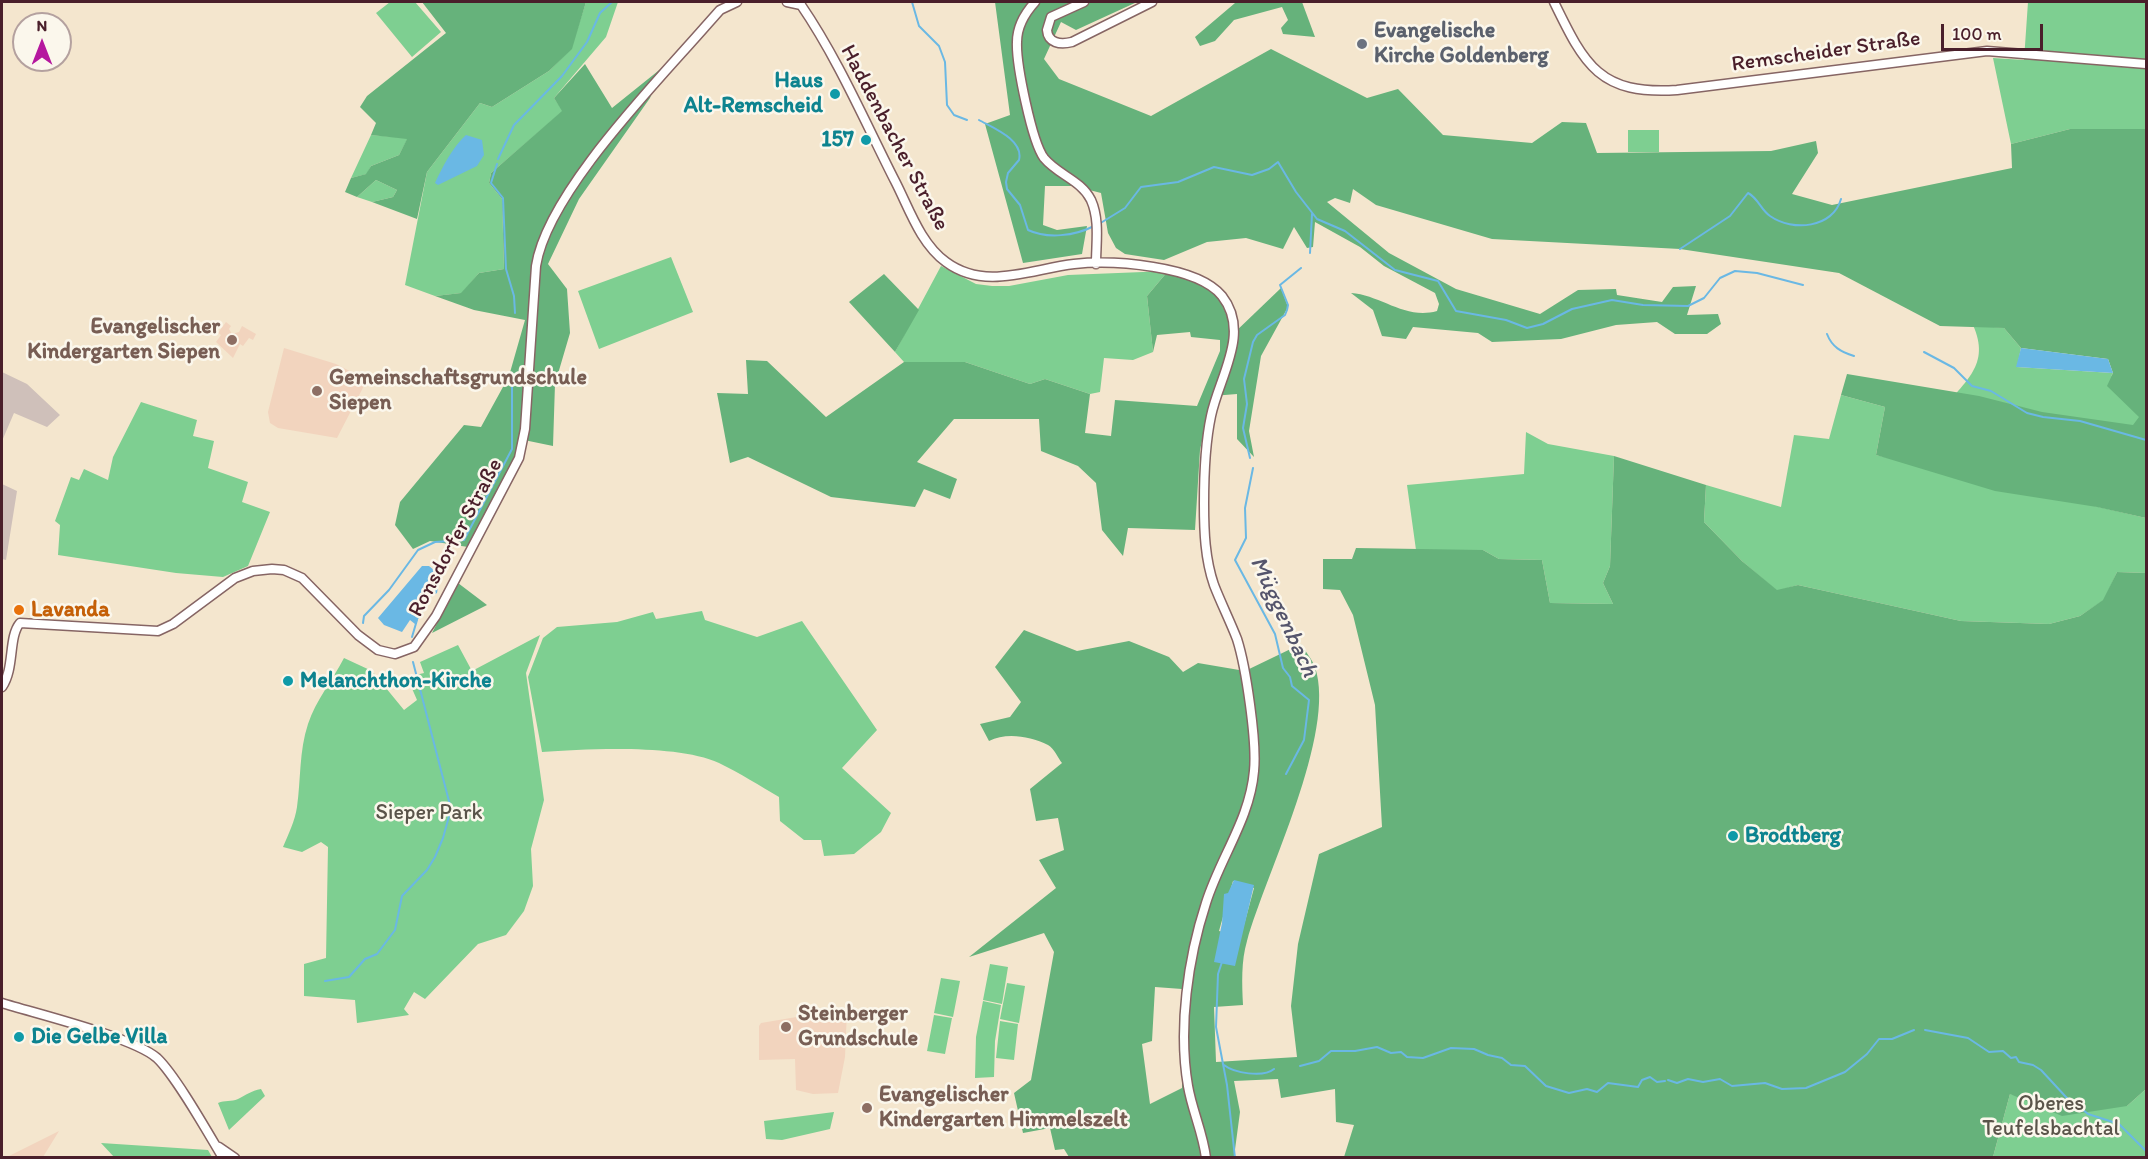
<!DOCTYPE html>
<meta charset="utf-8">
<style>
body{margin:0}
#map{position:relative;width:2148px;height:1159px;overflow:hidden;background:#f4e6ce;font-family:Itim,sans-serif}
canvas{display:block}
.frame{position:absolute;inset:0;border:3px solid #4a1f2b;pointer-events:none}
.north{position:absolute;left:12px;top:12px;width:60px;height:60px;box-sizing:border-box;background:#fbf7ec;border:2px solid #b4a19f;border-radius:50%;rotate:0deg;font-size:16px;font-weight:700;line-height:24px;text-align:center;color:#4a1f2b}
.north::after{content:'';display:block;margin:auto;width:21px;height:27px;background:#b5179e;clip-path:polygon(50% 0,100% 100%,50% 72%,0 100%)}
.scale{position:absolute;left:1941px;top:24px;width:102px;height:27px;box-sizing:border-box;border:3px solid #4a1f2b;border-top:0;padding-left:8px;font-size:18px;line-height:21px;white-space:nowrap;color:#4a1f2b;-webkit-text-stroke:4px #fbf7ec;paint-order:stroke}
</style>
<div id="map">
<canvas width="2148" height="1159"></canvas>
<div class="frame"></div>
<div class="north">N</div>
<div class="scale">100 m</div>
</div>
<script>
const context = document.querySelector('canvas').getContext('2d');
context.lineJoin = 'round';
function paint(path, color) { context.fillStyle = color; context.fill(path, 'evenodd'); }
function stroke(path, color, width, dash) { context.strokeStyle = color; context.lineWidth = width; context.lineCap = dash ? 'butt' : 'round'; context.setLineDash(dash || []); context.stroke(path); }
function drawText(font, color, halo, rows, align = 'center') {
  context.font = font + ' Itim,sans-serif'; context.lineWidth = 5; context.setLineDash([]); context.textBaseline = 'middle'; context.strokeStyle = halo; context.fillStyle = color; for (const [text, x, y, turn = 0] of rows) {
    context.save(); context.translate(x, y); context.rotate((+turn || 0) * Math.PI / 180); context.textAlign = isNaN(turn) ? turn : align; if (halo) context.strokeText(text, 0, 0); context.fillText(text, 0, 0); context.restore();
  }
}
paint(new Path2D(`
 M226,322L231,326L229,329L232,334L239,332L242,326L256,334L253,340L249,338L243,346L240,344L233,358L216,342L221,335L218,333Z
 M284,348L336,364L367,380L337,438L278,428L270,423L268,412Z
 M844,1009L847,1010L845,1057L838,1093L813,1094L796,1090L795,1059L759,1060V1026L761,1023Z
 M59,1131L43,1157H7Z`), '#f2d4be');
paint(new Path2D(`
 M2,372L27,384L60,415L47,427L14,413L2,441Z
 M2,484L17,491L6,560L2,559Z`), '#cfc0ba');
paint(new Path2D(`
 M390,2H415L441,32L412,57L376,13Z
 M586,2H618L606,37L554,98L563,111L491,173L489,183L502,199L504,269L479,273L462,293L435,296L405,285L427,172L480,103L492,107L549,71L571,49Z
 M2028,2H2146V129H2070L2011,144L1993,58L2024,60Z
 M1628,130H1659V152H1628Z
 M371,135L408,138L399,155L371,166L367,174L351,178Z
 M376,180L397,190L393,197L372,202L357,197Z
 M671,257L693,312L599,349L578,291Z
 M941,266L976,284L992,286H1009L1068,275L1168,271L1147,296L1153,352L1133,360L1104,358L1100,392L1090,394L1045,379L1030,384L965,362H904L895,352Z
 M1973,325L2004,328L2021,348L2017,367L2113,373L2111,376L2146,342V452L1941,411C1965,381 1991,365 1973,325Z
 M1841,395L1885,407L1876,455L2146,518V573L2117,572L2104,600L2080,616L2049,624L1961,621L1798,585L1777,591L1742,561L1704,522L1706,485L1781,507L1794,435L1829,439Z
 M141,402L197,420L193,436L214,441L208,468L248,482L242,502L270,512L248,566L223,577L176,573L58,555L60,525L55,521L71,477L79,480L84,469L108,480L113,457Z
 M1526,432L1548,444L1614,456L1610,566L1603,583L1613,604L1550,603L1542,560L1499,559L1483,550H1416L1407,485L1524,474Z
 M702,611L705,620L757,637L802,621L877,730L842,768L891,813L881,832L854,854L824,856L821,840H804L780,821L779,797C760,786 740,773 719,763C677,744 588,749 542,752L528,677L543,638L557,627L617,622L653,612L656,619Z
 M540,635L526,673L544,800L531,849L533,886L524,911L506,935L478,944L425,999L414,992L404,1009L409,1015L357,1023L355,1000L304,996V964L326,958L328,847L321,842L302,852L283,847C288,835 295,821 297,807C301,779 299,751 308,724C316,700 332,681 344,658L372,671L404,710L417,700L407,677L424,673L420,662L458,645L472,671Z
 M990,964L1008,967L1002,1004L983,1000Z
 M941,978L960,981L953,1017L934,1013Z
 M1007,983L1025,986L1019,1023L1000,1019Z
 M983,1001L1001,1005L995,1041L994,1077L975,1078L976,1037Z
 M934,1015L952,1018L945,1054L927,1051Z
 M1000,1021L1018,1024L1014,1060L996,1058Z
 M261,1089L265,1096L229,1130L218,1103C225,1100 231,1102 238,1099C246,1095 251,1091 261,1089Z
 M2146,1089V1157H1993L2010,1094L2127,1106Z
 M834,1112L830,1129L782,1140L766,1139L764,1121Z
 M101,1143L208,1150L212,1157H114Z`), '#7ecf91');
paint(new Path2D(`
 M422,2H586L572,49L549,71L492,107L480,103L427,172L417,219L372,202L393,197L397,190L376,180L357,197L345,192L351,178L366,174L371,166L399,155L407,139L371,135L376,123L360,107L367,96L446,33Z
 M995,2H1137L1076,30L1061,22L1044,59L1059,79L1151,116L1271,49L1367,98L1398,89L1443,135L1532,143L1562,122L1586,123L1597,153L1771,151L1816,141L1818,153L1792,194L1832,205L2012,168L2011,144L2070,129H2146V518L2097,507L1995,491L1876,455L1885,407L1841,395L1847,374L1979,396L2042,412L2133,425L2139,417L2107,386L2113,373L2108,359L2021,348L2004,328L1940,326L1839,273L1680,249L1492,239L1376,205L1353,189L1350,203L1335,198L1327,202L1389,253L1456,289L1540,314L1578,290L1616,289L1617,295L1662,302L1673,287L1696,286L1687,315L1718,314L1721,324L1707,334H1675L1657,322L1616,325L1561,339L1492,342L1478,333L1413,327L1406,339L1382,336L1373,310L1351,293C1381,295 1405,320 1437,311L1439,304L1435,293L1384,266L1360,247L1315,222L1313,247L1307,248L1294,227L1283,249L1246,238L1207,242L1164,260L1125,254L1116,248L1108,233L1101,193L1074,186H1045L1043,225L1057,230L1087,226L1082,254L1023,263L985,124L1010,115Z
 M1243,2H1302L1315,37L1283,34L1281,28L1288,20L1282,7L1234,20L1215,41L1200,46L1195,37L1235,3Z
 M585,64L612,108L663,67L650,98L579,199L548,264L567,289L570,333L555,384L553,446L524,440L468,547L430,541L413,549L395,525L400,502L464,425L481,427L509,376L525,320L474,310L435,296L461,293L479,273L504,269L502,199L489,183L491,173L562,111L554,98Z
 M1168,271C1211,288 1221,287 1232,335L1281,288L1288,307L1261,356L1249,431L1254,457L1237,439V394L1212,396L1200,450L1195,530L1128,528L1123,556L1102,530L1096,483L1078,466L1041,451L1039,419H954L917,462L957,479L950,499L924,489L915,507L831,497L748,457L730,463L717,393L748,394L746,360L767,361L826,417L904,362H965L1030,384L1045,379L1090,394L1085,433L1111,436L1115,400L1197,406L1220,351V340L1191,337L1190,332L1157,335L1153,352L1147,296Z
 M884,274L919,310L895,352L849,302Z
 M1614,456L1706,485L1704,522L1742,561L1777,590L1798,585L1961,621L2049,624L2080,616L2103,600L2117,572L2146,573V1089L2127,1106L2062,1116L2010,1094L1993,1157H1344L1354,1125L1336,1122L1335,1089L1281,1098L1278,1079L1234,1081L1240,1112L1234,1157H1069L1064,1149L1055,1150L1050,1128L1023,1133L1014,1093L1031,1080L1054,952L1044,933L969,957L1056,888L1039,860L1064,850L1058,818L1036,821L1030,789L1062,763C1058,758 1054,748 1048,745C1030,736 1006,732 989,741L980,724L1010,717L1021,702L995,667L1024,630L1077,651L1129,641L1169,657L1183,672L1198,663L1245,671L1301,644C1305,651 1312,659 1315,667C1337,733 1266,873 1247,941C1241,961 1242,984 1243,1005L1214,1007L1216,1062L1297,1057L1291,1006L1298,944L1319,854L1382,827L1375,705L1353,615L1340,590L1323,589V559H1352L1356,548L1483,550L1499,559L1542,560L1550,603L1613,604L1603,583L1610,566ZM1233,881L1254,888L1241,936L1219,931ZM1155,987L1182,989V1088L1150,1104L1142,1044L1152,1041Z
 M458,583L487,605L432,633Z`), '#66b27b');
paint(new Path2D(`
 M466,135L482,140L484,155L477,166L438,185L435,183C443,166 452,148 466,135Z
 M2021,348L2108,359L2113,373L2016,367Z
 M422,566H429L440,575L437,593L425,600L413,616L421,604L426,607L415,624L410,620L402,632L384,625L378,618Z
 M1234,880L1254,885L1235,966L1214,962L1222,923L1224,894L1228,893Z`), '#6ab8e4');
stroke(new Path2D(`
 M912,2L919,26L939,46L945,62L947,105L954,115L967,120
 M979,120C993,128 1024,140 1019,160L1008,173L1006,182L1007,189L1020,205L1028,230C1047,239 1075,236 1094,226
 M498,159L514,125L562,76L587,42L600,13L612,2
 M497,164L491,183L503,198L506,269L514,296L515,313
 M1099,224L1125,208L1141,187L1178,182L1214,167L1252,175L1269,169L1278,162L1296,192L1317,219L1345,231L1395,270L1438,281L1456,311L1506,320L1527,328L1543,324L1572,309L1612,300L1643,305L1688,306L1704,298L1720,278L1735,271L1757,273L1803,285
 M1680,249L1730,216L1748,193C1758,198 1761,210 1770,216C1793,232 1833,228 1841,199
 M1310,253L1312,214
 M1827,334C1832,347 1841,352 1854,356
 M1924,352L1954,368L1972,386L1991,391L2027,413L2043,417L2080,421L2146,440
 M1250,458L1243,428L1247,404L1244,379L1253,342L1257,335L1285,315L1287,310L1288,305L1280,285L1301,268
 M1253,468L1245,508L1246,538L1235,560L1275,634L1283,668L1290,677L1292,686L1309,700L1304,740L1286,774
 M363,623L364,616L389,590L418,550L435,542L464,540L512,449V373
 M412,637L417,620
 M1222,962L1218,974L1216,1027L1227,1085L1235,1158
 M325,981L349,977L365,959L377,954L395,930L402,896L427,870L435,857L443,838L451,809L413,662
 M1925,1030L1968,1038L1989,1052L2003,1051L2011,1058L2016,1057L2019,1062L2033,1065L2041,1070L2078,1110L2082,1109L2088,1114L2119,1124L2146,1151
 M1224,1065C1234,1073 1263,1078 1274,1069
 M1300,1066L1319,1061L1331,1051H1355L1377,1047L1391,1053L1401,1052L1407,1057L1423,1058L1451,1048L1474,1049L1488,1055L1502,1058L1511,1065L1525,1066L1546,1086L1569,1093L1587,1089L1597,1092L1608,1083L1638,1087L1642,1080L1650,1077L1657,1082L1665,1081
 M1668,1080L1677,1083L1688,1079L1703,1082L1720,1079L1732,1086L1765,1083L1782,1089L1806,1088L1845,1072L1867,1054L1879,1039H1892L1914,1030`), '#6ab8e4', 2);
const secondary = new Path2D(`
 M787,2L801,5
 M1035,2C1025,13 1017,26 1017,42C1016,64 1032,142 1044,158C1058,175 1081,180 1091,200C1100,220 1096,243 1096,264
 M1084,2L1051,17L1047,30C1048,43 1060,45 1072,42L1152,2
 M1554,2C1585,66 1600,95 1677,90L1987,51L2146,64
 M801,5C838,59 865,122 895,181C909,208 920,243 946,262C985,291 1031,269 1074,264C1112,260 1197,265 1222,296C1251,333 1219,377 1211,416C1205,444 1204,475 1204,504C1204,531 1205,559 1214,585C1221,603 1230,621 1237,639C1246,667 1257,742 1254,771C1250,819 1220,858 1206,903C1188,958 1178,1028 1188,1086C1192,1110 1203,1133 1206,1158
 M2,687C15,668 8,637 20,623L158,631L173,624L235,578L253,571L272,569L284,570L302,578L358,635L378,650L395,654L414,647L436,616L519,458L525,429L536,266C547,194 654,85 704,28L720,10L737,2
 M2,1003C37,1014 133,1037 157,1058C176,1076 208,1133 223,1158
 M219,1147L235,1158`);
stroke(secondary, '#866564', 11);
stroke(secondary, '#fff', 8);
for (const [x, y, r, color] of [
 [1362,44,6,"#6b7280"],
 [835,94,6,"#0f9aa8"],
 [866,140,6,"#0f9aa8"],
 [232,340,6,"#8d6e63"],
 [317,391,6,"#8d6e63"],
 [19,610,6,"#e8710a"],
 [288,681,6,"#0f9aa8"],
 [1733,836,6,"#0f9aa8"],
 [786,1027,6,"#8d6e63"],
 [19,1037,6,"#0f9aa8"],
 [867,1108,6,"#8d6e63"]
]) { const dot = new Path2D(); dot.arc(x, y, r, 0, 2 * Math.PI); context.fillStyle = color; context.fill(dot); stroke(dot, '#fbf7ec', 2); }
drawText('bold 22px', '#5b616d', '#fbf7ec', [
 ["Evangelische",1374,31],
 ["Kirche Goldenberg",1374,56]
], 'left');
drawText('22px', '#4a1f2b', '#fbf7ec', [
 ["Remscheider Straße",1826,52,-8],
 ["Haddenbacher Straße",894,138,62],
 ["Ronsdorfer Straße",456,538,-62]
]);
drawText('bold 22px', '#0d838f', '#fbf7ec', [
 ["Haus",823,81,"right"],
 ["Alt-Remscheid",823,106,"right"],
 ["157",854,140,"right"],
 ["Melanchthon-Kirche",300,681],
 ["Brodtberg",1745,836],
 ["Die Gelbe Villa",31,1037]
], 'left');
drawText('bold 22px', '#785e54', '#fbf7ec', [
 ["Evangelischer",220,327,"right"],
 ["Kindergarten Siepen",220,352,"right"],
 ["Gemeinschaftsgrundschule",329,378],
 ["Siepen",329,403],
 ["Steinberger",798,1014],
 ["Grundschule",798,1039],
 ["Evangelischer",879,1095],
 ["Kindergarten Himmelszelt",879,1120]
], 'left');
drawText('bold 22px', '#c56008', '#fbf7ec', [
 ["Lavanda",31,610]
], 'left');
drawText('22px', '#5a544a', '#fbf7ec', [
 ["Sieper Park",429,813],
 ["Oberes",2051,1104],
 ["Teufelsbachtal",2051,1129]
]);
drawText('italic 24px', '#55556c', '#fbf7ec', [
 ["Müggenbach",1283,617,65]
]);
</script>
